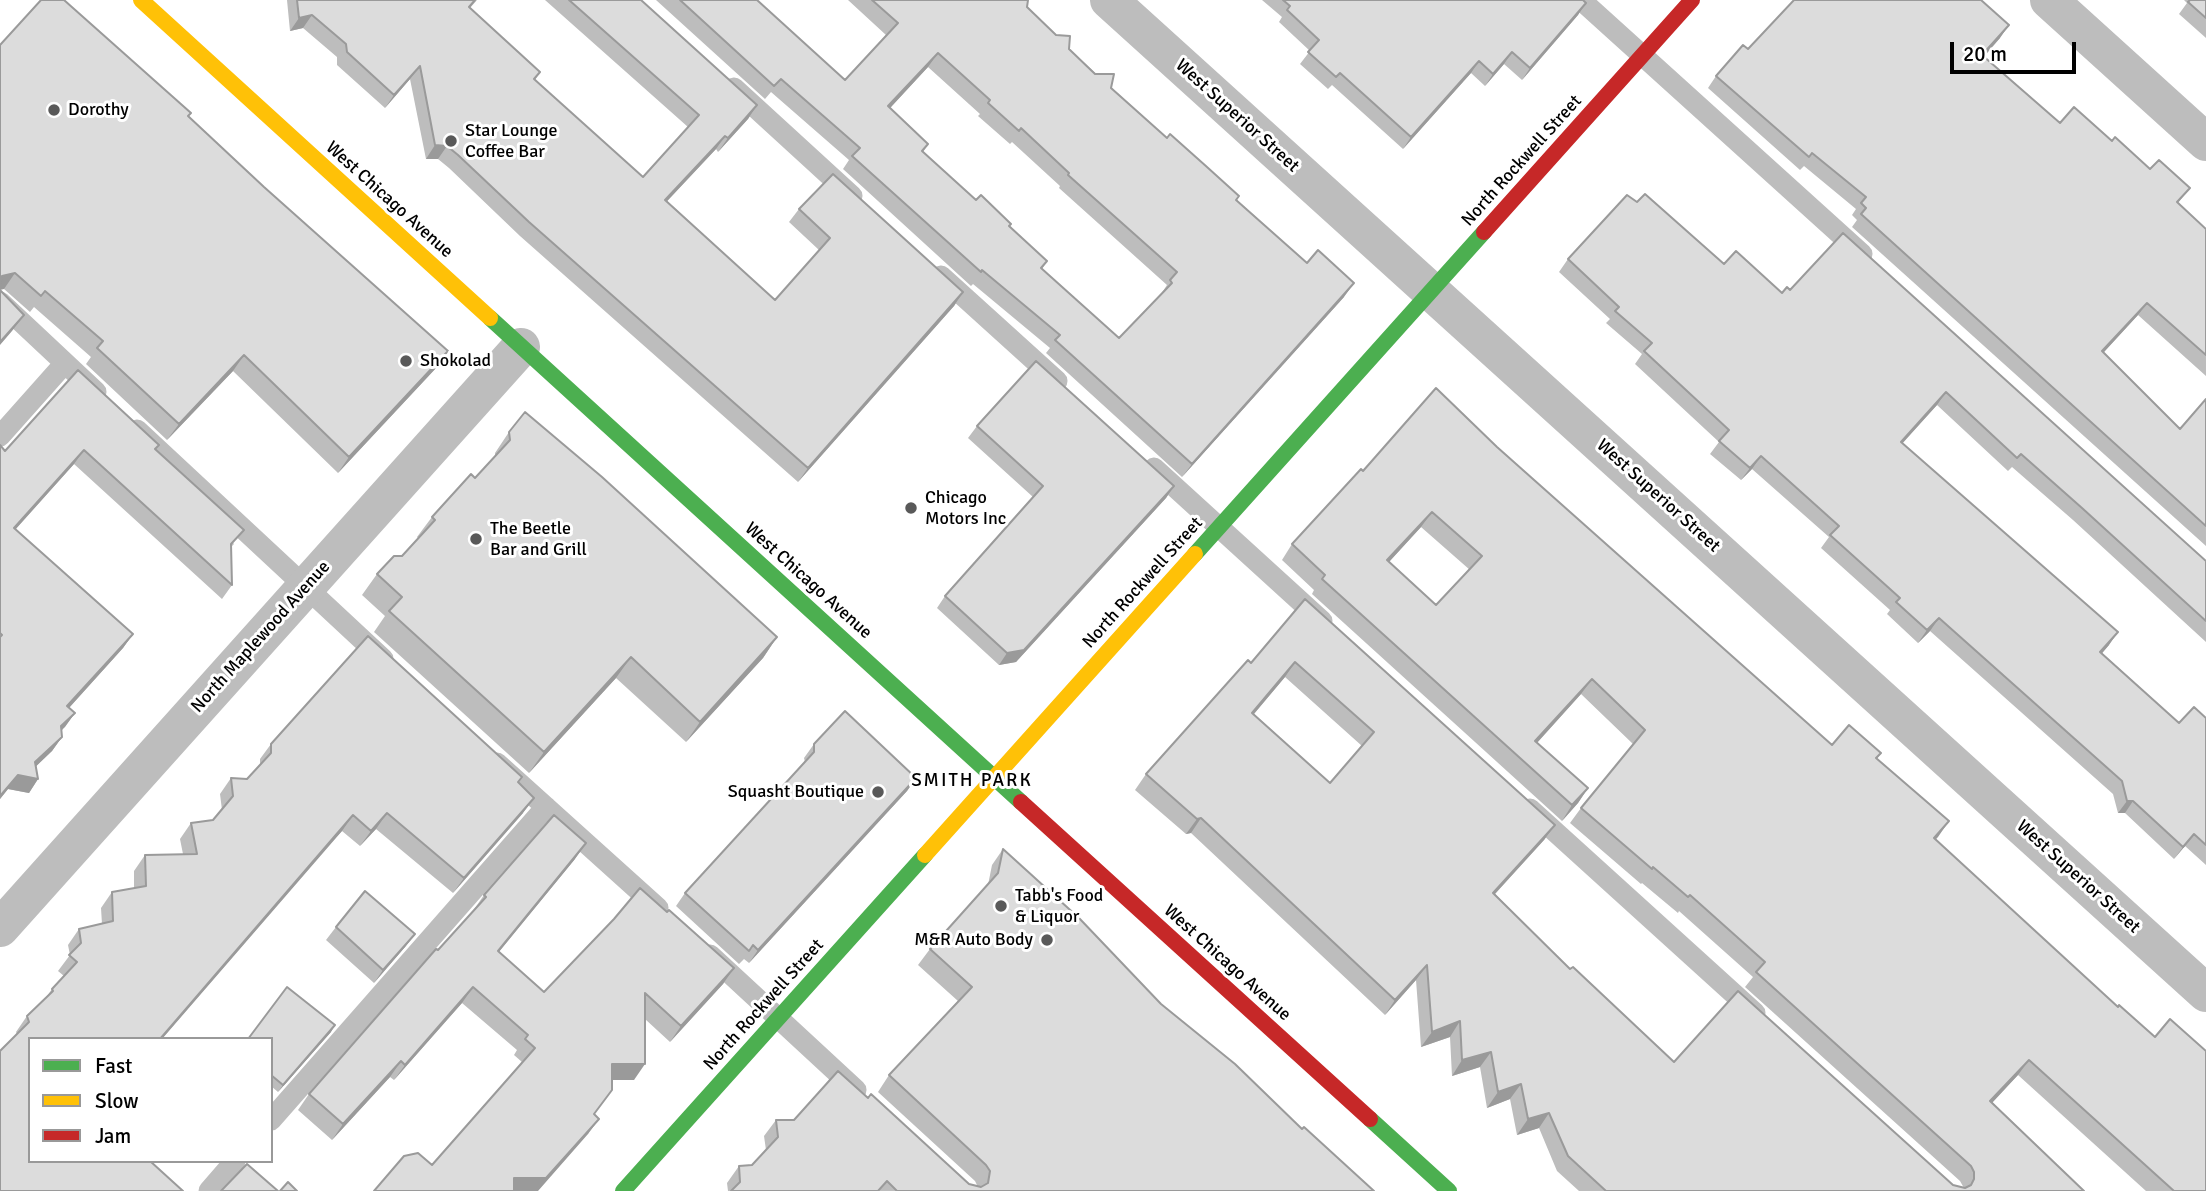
<!DOCTYPE html>
<style>
body{margin:0}
#map{position:relative;width:2206px;height:1191px;overflow:hidden;background:#fff;font-family:Signika,sans-serif}
canvas{display:block}
.legend{position:absolute;left:28px;top:1037px;width:245px;height:126px;box-sizing:border-box;background:#fff;border:2px solid #999;margin:0;padding:9px 12px;list-style:none;font-size:21px;color:#000}
.legend li{display:flex;align-items:center;gap:14px;height:35px}
.legend b{width:35px;border:2px solid #999}
.scale{position:absolute;left:1950px;top:42px;width:126px;height:32px;box-sizing:border-box;border:4px solid #000;border-top:0;padding-left:9px;font-size:21px;line-height:24px;white-space:nowrap;color:#000;-webkit-text-stroke:5px #fff;paint-order:stroke}
</style>
<div id="map">
<canvas width="2206" height="1191"></canvas>
<ul class="legend">
<li><b style="height:9px;background:#4caf50"></b>Fast</li>
<li><b style="height:9px;background:#ffc107"></b>Slow</li>
<li><b style="height:9px;background:#c62828"></b>Jam</li>
</ul>
<div class="scale">20 m</div>
</div>
<script>
const context = document.querySelector('canvas').getContext('2d');
context.lineJoin = 'round';
function stroke(path, color, width, dash) { context.strokeStyle = color; context.lineWidth = width; context.lineCap = dash ? 'butt' : 'round'; context.setLineDash(dash || []); context.stroke(path); }
function paint(path, color) { context.fillStyle = color; context.fill(path, 'evenodd'); }
function drawText(font, color, halo, rows, align = 'center') {
  context.font = font + ' Signika,sans-serif'; context.lineWidth = 6; context.setLineDash([]); context.textBaseline = 'middle'; context.strokeStyle = halo; context.fillStyle = color; for (const [text, x, y, turn = 0] of rows) {
    context.save(); context.translate(x, y); context.rotate((+turn || 0) * Math.PI / 180); context.textAlign = isNaN(turn) ? turn : align; if (halo) context.strokeText(text, 0, 0); context.fillText(text, 0, 0); context.restore();
  }
}
stroke(new Path2D(`
 M1581,0L1862,254
 M734,88L852,196
 M941,276L1057,381
 M0,302L96,392
 M137,430L383,659
 M0,436L65,363
 M1154,468L1322,621
 M497,763L658,908
 M1530,809L1755,1013
 M710,955L856,1090
 M271,1120L546,807
 M209,1191L235,1161`), '#bdbdbd', 21);
stroke(new Path2D(`
 M1109,0L2206,993
 M2049,0L2206,142
 M0,928L521,347`), '#bdbdbd', 38);
stroke(new Path2D(`
 M490,318L1021,802
 M1195,554L1484,232
 M1370,1119L1449,1191
 M623,1191L925,855`), '#4caf50', 16);
stroke(new Path2D(`
 M141,0L490,318
 M925,855L1195,554`), '#ffc107', 16);
stroke(new Path2D(`
 M1484,232L1692,0
 M1021,802L1370,1119`), '#c62828', 16);
paint(new Path2D(`
 M287,0H477L470,8L540,72L535,80L643,177L688,127L545,0H641L757,105L748,119L718,152L716,149L667,201L775,300L819,250L789,222L799,209L963,292L954,306L798,482L520,236L449,168L438,159H426L410,79L385,108L337,65V57L303,28L290,31Z
 M656,0H757L845,80L886,35L848,0H1028L1027,7L1069,49L1167,138L1239,196L1237,200L1344,297L1182,477L1046,353L1050,348L973,284L971,286L843,169L849,160L771,92L765,99ZM928,67L980,114L978,116L1010,144L1012,142L1060,186L1059,188L1167,285L1161,294L1119,338L1042,269L1047,261L976,200L923,152L928,144L890,108Z
 M1262,0H1583L1578,15L1522,80L1504,64L1485,86L1471,73L1403,149L1332,85L1328,89L1300,64L1310,51L1279,22L1282,17Z
 M2184,0H2206V38L2179,14L2187,3Z
 M2000,38L1984,57L2060,123L2112,141L2150,169L2190,188L2178,203L2206,229V376L2138,315L2103,353L2180,429L2206,399V546L1852,227L1857,220L1852,215L1856,209L1804,166L1800,170L1708,88L1716,76L1748,49Z
 M0,45L188,116L437,367L338,473L233,371L167,440L86,364L91,357L34,307L30,312L4,289Z
 M1568,259L1724,264L1782,293L1790,290L2206,561V642L2073,520L2012,467L2008,471L1937,405L1902,443L2109,645L2102,653L2179,723L2206,718V865L2185,846L2174,859L2125,813H2118L2113,794L1930,631L1918,643L1887,614L1890,610L1821,548L1829,537L1752,469L1741,480L1710,454L1719,442L1635,364L1642,354L1606,323L1610,319L1559,272Z
 M977,426L1174,486L1166,498L1016,662L999,665L937,608L945,596L1033,497L968,438Z
 M509,432L777,637L763,658L686,742L616,678L529,773L374,632L385,616L362,595L377,574L402,556L418,538L417,537L432,517L475,478L495,456V453Z
 M0,445L5,451L156,450L234,544L231,547L232,585L222,599L74,464L15,530L133,634L123,648L69,708L75,713L62,730V737L52,751L36,766L38,779L29,793L8,789L0,799Z
 M1497,447L1832,745L1881,753L1877,759L1936,839L2206,1191H2146L2018,1075L1992,1102L2084,1191H1579L1557,1171L1539,1128L1517,1135L1510,1099L1487,1108L1480,1067L1452,1076L1450,1037L1421,1047L1416,980L1385,1015L1191,833L1186,834L1135,790L1146,774L1251,663L1305,599L1555,825L1544,840L1495,894L1570,969L1674,1062L1953,1185L1964,1188L1960,1181L1745,987L1753,977L1679,911L1678,913L1642,883L1641,884L1570,823L1581,808L1633,744L1581,694L1537,743L1588,788L1578,803L1562,821L1312,594L1314,590L1282,560L1292,544L1363,471ZM1421,527L1470,570L1436,605L1389,562ZM1285,677L1362,746L1330,783L1254,714Z
 M271,744L518,782L523,813L453,893L376,829L360,846L342,831L0,1191L17,1034L16,1032L27,1016L45,999L52,989L64,976L58,971L70,955L68,945L79,929L102,924L101,908L112,892L134,888V871L145,855L183,854L180,839L191,823L213,820L222,810L220,794L231,778L247,779L260,765V759Z
 M814,744L916,778L907,791L749,963L744,959L739,964L676,906L685,893L805,762L804,758Z
 M1003,849L1161,1004L1302,1129L1374,1191H728L727,1183L739,1166L752,1165L766,1150L764,1136L776,1120H794L868,1098L969,1184L978,1187L975,1181L878,1092L889,1075L958,1001L918,965L930,949L988,885L992,865Z
 M575,859L499,952L544,992L667,912L734,968L723,984L670,1042L645,1019L634,1080H612L594,1115L588,1134L432,1165L522,1062L514,1055L517,1050L462,1003L394,1080L390,1077L332,1140L298,1110L309,1094L473,911L484,895Z
 M336,927L415,934L405,947L374,983L326,940Z
 M331,1032L278,1092L271,1086V1039Z`), '#bdbdbd');
paint(new Path2D(`
 M1586,3L1578,15L1522,80L1530,68Z
 M312,15L303,28L290,31L299,18Z
 M2009,25L2000,38L1973,68L1982,55Z
 M1512,52L1504,64L1485,86L1493,74Z
 M938,53L928,67L879,120L888,106Z
 M1479,61L1471,73L1403,149L1411,137Z
 M420,66L410,79L385,108L394,95Z
 M757,105L748,119L718,152L728,138Z
 M725,136L716,149L656,213L665,200Z
 M435,145L447,146L438,159H426Z
 M15,273L4,289L0,290V280L2,276Z
 M1354,283L1344,297L1182,477L1192,464Z
 M963,292L954,306L798,482L808,468Z
 M2147,303L2138,315L2093,364L2102,351Z
 M24,315L12,331L0,345V342Z
 M448,351L437,367L338,473L349,457Z
 M244,355L233,371L167,440L179,424Z
 M1946,392L1937,405L1892,455L1901,442Z
 M84,450L74,464L4,542L14,528Z
 M1761,456L1752,469L1741,480L1750,468Z
 M1174,486L1166,498L1016,662L999,665L1007,653Z
 M1432,512L1421,527L1377,575L1387,560Z
 M1939,618L1930,631L1918,643L1927,630Z
 M2118,632L2109,645L2092,665L2100,652Z
 M133,634L123,648L58,720L67,706Z
 M777,637L763,658L686,742L700,722Z
 M631,657L616,678L529,773L544,752Z
 M1295,662L1285,677L1242,728L1252,713Z
 M1592,679L1581,694L1525,756L1535,741Z
 M75,713L65,727L51,740L61,726Z
 M62,737L52,751L26,776L35,762Z
 M18,775L38,779L29,793L8,789L0,799V796Z
 M916,778L907,791L749,963L758,950Z
 M1588,788L1578,803L1562,821L1572,805Z
 M534,798L523,813L453,893L464,878Z
 M2127,801H2133L2125,813H2118Z
 M387,813L376,829L360,846L371,831Z
 M353,815L342,831L162,1039H160Z
 M1201,818L1191,833L1186,834L1197,819Z
 M1949,821L1938,837L1923,853L1934,838Z
 M1555,825L1544,840L1482,908L1493,893Z
 M2194,834L2185,846L2174,859L2183,847Z
 M586,843L575,859L487,966L498,951Z
 M415,934L405,947L374,983L383,970Z
 M1427,965L1416,980L1385,1015L1395,1000Z
 M734,968L723,984L670,1042L681,1026Z
 M473,987L462,1003L394,1080L405,1065Z
 M1460,1021L1450,1037L1421,1047L1432,1032Z
 M335,1025L331,1032L278,1092L283,1085Z
 M1491,1052L1480,1067L1452,1076L1462,1060Z
 M2029,1060L2018,1075L1980,1116L1990,1101Z
 M401,1061L390,1077L332,1140L343,1124Z
 M612,1064H645L634,1080H601Z
 M1521,1084L1510,1099L1487,1108L1498,1092Z
 M1549,1113L1539,1128L1517,1135L1528,1119Z
 M599,1119L588,1134L538,1191H505L514,1178Z`), '#9a9a9a');
const building = new Path2D(`
 M41,0H64L191,113L188,116L264,187L448,351L349,457L244,355L179,424L97,348L103,341L45,291L41,296L15,273L2,276L0,284V45Z
 M297,0H475L469,7L540,72L534,79L643,177L699,115L569,0H641L757,105L728,138L725,136L665,200L775,300L830,238L799,209L833,174L963,292L808,468L529,222L458,155L447,146L435,145L420,66L394,95L347,52L346,44L312,15L299,18Z
 M680,0H757L845,80L898,23L872,0H1028L1027,7L1056,35L1070,36L1069,49L1095,74H1114L1111,88L1167,138L1170,134L1207,167L1239,196L1236,200L1307,263L1318,250L1354,283L1192,464L1055,340L1060,335L982,270L981,272L852,156L860,148L781,79L774,86ZM938,53L990,100L988,103L1019,131L1021,128L1069,173L1068,175L1177,272L1170,280L1172,283L1119,338L1041,268L1047,261L1009,226L1011,224L981,195L976,200L922,151L928,144L888,106Z
 M1283,0H1583L1586,3L1530,68L1512,52L1493,74L1479,61L1411,137L1340,73L1336,77L1308,52L1319,40L1287,10L1290,6Z
 M1794,0H1981L2009,25L1982,55L2060,123L2074,107L2112,141L2115,137L2150,169L2159,160L2190,188L2177,202L2206,229V355L2147,303L2102,351L2180,429L2206,399V526L1861,214L1866,208L1861,203L1866,197L1812,153L1809,157L1716,76L1743,45L1748,49Z
 M2190,0H2206V18L2188,2Z
 M1645,194L1724,264L1736,251L1782,293L1787,287L1790,290L1843,233L2206,561V621L2082,508L2021,454L2017,458L1946,392L1901,442L2118,632L2100,652L2179,723L2194,707L2206,718V845L2194,834L2183,847L2133,801H2127L2122,781L1939,618L1927,630L1896,602L1900,598L1830,535L1839,526L1761,456L1750,468L1719,441L1729,430L1644,351L1652,343L1615,311L1619,307L1568,259L1627,195L1637,202Z
 M0,290L24,315L0,342Z
 M1036,361L1174,486L1024,650L1007,653L945,596L1043,486L977,426Z
 M78,370L159,445L155,449L244,530L231,544L232,585L84,450L14,528L133,634L67,706L75,713L61,726L62,737L35,762L38,779L18,775L0,796V637L2,635L0,633V445L5,451Z
 M1436,388L1497,447L1832,745L1849,725L1881,753L1876,758L1949,821L1934,838L2118,1007L2119,1005L2155,1037L2170,1019L2206,1051V1191H2174L2029,1060L1990,1101L2084,1191H1606L1568,1156L1549,1113L1528,1119L1521,1084L1498,1092L1491,1052L1462,1060L1460,1021L1432,1032L1427,965L1395,1000L1201,818L1197,819L1146,774L1248,660L1251,663L1305,599L1555,825L1493,893L1570,969L1573,967L1674,1062L1738,991L1953,1185L1965,1188L1971,1185L1974,1179V1172L1971,1166L1756,972L1765,962L1690,895L1688,897L1653,867L1652,869L1581,808L1645,730L1592,679L1535,741L1588,788L1572,805L1322,579L1325,575L1292,544L1361,469L1363,471ZM1432,512L1482,556L1436,605L1387,560ZM1295,662L1374,732L1330,783L1252,713Z
 M525,412L602,477L777,637L700,722L631,657L544,752L389,611L402,597L377,574L394,556H402L435,520L432,517L471,474L475,478L510,440L509,432Z
 M368,636L522,777L518,782L534,798L464,878L387,813L371,831L353,815L160,1039H30V1161H150L183,1191H0V1051L29,1022L27,1016L53,991L52,989L77,962L69,955L81,943L79,929L113,921L112,892L146,886L145,855L197,854L191,823L213,820L233,796L231,778L247,779L271,753V744Z
 M845,711L916,778L758,950L753,945L749,951L685,893L814,752V744Z
 M554,815L586,843L498,951L544,992L614,919L640,888L667,912L669,910L734,968L681,1026L645,993V1064H612V1090L594,1114L599,1119L546,1178H514V1191H374L404,1156L418,1153L432,1165L535,1048L525,1039L528,1035L473,987L405,1065L401,1061L343,1124L309,1094L436,949L438,950L486,897L484,895Z
 M1003,849L1079,918L1161,1004L1235,1064L1302,1129L1304,1127L1374,1191H897L887,1181L878,1191H731L740,1182L739,1166L752,1165L778,1137L776,1120H794L838,1071L868,1098L871,1094L969,1184L981,1187L988,1183L990,1171L986,1165L889,1075L972,987L930,949L998,873Z
 M365,891L415,934L383,970L336,927Z
 M287,987L335,1025L283,1085L271,1075V1039H248Z
 M247,1164L278,1191H221Z
 M288,1182L297,1191H280Z`);
paint(building, '#dcdcdc');
stroke(building, '#9a9a9a', 2);
for (const [x, y, r, color] of [
 [54,110,7,"#595959"],
 [451,141,7,"#595959"],
 [406,361,7,"#595959"],
 [911,508,7,"#595959"],
 [476,539,7,"#595959"],
 [878,792,7,"#595959"],
 [1001,906,7,"#595959"],
 [1047,940,7,"#595959"]
]) { const dot = new Path2D(); dot.arc(x, y, r, 0, 2 * Math.PI); context.fillStyle = color; context.fill(dot); stroke(dot, '#fff', 2.5); }
drawText('18px', '#000', '#fff', [
 ["Dorothy",68,110],
 ["Star Lounge",465,131],
 ["Coffee Bar",465,152],
 ["Shokolad",420,361],
 ["Chicago",925,498],
 ["Motors Inc",925,519],
 ["The Beetle",490,529],
 ["Bar and Grill",490,550],
 ["Squasht Boutique",864,792,"right"],
 ["Tabb's Food",1015,896],
 ["& Liquor",1015,917],
 ["M&R Auto Body",1033,940,"right"]
], 'left');
drawText('18px', '#000', '#fff', [
 ["West Superior Street",1237,116,42],
 ["North Rockwell Street",1522,161,-48],
 ["West Chicago Avenue",389,200,42],
 ["West Superior Street",1658,496,42],
 ["West Chicago Avenue",808,581,42],
 ["North Rockwell Street",1143,583,-48],
 ["North Maplewood Avenue",261,637,-48],
 ["West Superior Street",2078,877,42],
 ["West Chicago Avenue",1227,963,42],
 ["North Rockwell Street",764,1005,-48]
]);
context.letterSpacing = '2px';
drawText('19px', '#000', '#fff', [
 ["SMITH PARK",972,781]
]);
context.letterSpacing = '0px';
</script>
